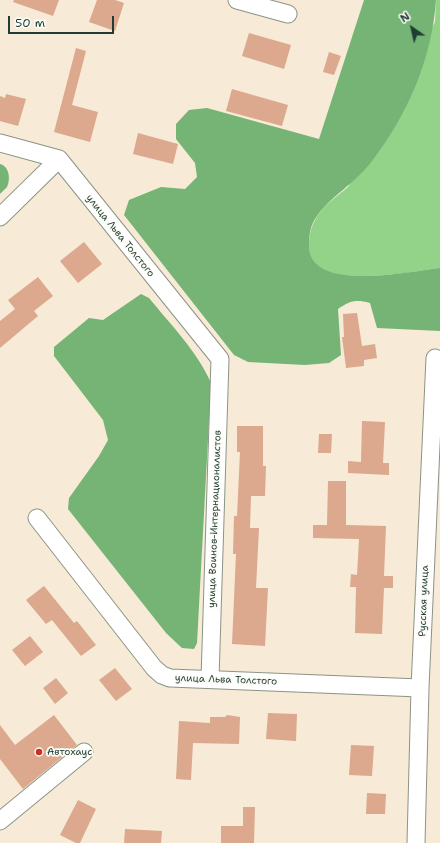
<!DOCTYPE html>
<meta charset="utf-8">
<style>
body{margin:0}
#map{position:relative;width:440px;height:843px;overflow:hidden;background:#f7ead6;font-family:"Shantell Sans",sans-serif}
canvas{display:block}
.north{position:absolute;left:392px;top:8px;width:40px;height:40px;-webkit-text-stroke:3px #fdfcf7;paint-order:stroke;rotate:326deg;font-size:11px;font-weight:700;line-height:16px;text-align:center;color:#1f3d34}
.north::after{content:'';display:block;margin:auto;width:14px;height:18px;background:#1f3d34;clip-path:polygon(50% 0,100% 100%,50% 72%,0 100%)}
.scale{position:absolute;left:8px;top:16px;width:106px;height:18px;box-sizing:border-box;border:2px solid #1f3d34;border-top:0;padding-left:5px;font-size:12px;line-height:14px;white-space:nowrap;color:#1f3d34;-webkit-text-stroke:3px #fdfcf7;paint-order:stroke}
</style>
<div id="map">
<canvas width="440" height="843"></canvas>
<div class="north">N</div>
<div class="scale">50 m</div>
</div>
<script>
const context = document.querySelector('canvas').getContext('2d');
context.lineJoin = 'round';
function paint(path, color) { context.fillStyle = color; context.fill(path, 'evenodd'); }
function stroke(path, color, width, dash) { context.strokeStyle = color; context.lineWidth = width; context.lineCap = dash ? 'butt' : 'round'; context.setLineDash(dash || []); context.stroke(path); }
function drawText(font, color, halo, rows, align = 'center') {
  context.font = font + ' "Shantell Sans",sans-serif'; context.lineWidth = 3.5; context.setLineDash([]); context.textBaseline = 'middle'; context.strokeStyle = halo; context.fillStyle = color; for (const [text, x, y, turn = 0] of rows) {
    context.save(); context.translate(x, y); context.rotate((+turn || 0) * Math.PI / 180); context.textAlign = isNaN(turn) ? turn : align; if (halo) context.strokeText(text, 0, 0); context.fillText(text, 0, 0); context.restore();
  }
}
paint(new Path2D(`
 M436,0H440V268C412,271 308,294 309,246C309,216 327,204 348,187L435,22Z`), '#92d289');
paint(new Path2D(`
 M364,0H436C432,58 408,114 372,161C356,183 330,196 315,219C310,227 309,236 309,245C308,294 411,271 440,268V331L377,328L370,303C355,299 350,301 338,309L341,355L329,363L305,365L248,362L234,355L124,215L129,200L161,187L185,189L197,177L195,163L176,139V124L189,110L207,108L319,139Z
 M0,164C9,166 11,179 7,187C5,189 2,192 0,194Z
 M141,294L149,298C171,325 197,351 211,383L197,643L194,649L182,648L166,633L68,509L69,498L99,456L108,440L103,420L54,356V347L89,318L103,320Z`), '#75b475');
paint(new Path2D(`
 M14,0H59L53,16L13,2Z
 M97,0H115L124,3L115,31L89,22Z
 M249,33L291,45L284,69L242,56Z
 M76,48L86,51L72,105L98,112L90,142L54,132Z
 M329,52L341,56L334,75L323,72Z
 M232,89L288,105L282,126L226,111Z
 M6,94L26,99L18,126L0,121V96L5,98Z
 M138,133L178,144L173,164L133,154Z
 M84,242L102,264L78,283L60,261Z
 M38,277L53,296L34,311L38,316L0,348V321L15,309L8,300Z
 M357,313L362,346L375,344L377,358L364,360V366L346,368L342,337H344L343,314Z
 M362,421L385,422L383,463H389V475L348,473V461L361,462Z
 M237,426H263V466H266L265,496H251L250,528H259L256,588H268L265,646L232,644L236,554H233L234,516H237L240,452H237Z
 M319,434H332L331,453H318Z
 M328,481H346V525L386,526L384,576H393V588H384L382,634L355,633L356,587H350L351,574L357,575L359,539L313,538V525H327Z
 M44,586L74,623L77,621L96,645L81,656L52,620L46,624L26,600Z
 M30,636L43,652L25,666L12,650Z
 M115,668L132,689L116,701L99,680Z
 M56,678L68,693L55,704L43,688Z
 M268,713L297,714L296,741L266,739Z
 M54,715L77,745L23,789L0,759V725L15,745Z
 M227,715L240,717L239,744L193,743L191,780L176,779L179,721L210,723V717H225Z
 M351,745L374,746L372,776L349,775Z
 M367,793L386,794L385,814H366Z
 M78,800L96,809L80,843H76L60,835Z
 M243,807H255L254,843H221V826H243Z
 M125,829L162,831L161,843H124Z`), '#dca88e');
const minor = new Path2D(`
 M237,0L288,14
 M0,143L59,159L220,359L210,679
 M0,217L59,159
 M37,518L154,668L162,675L170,678L420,688
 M0,821L84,752
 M416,843L420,688L435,358`);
stroke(minor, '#8b9485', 19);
stroke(minor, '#fff', 17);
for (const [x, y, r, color] of [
 [39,752,4,"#c8321e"]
]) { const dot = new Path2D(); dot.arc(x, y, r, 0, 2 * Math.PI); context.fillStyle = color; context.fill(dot); stroke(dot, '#fdfcf7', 1.5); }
drawText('10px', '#1f3d34', '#fdfcf7', [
 ["улица Льва Толстого",120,236,51],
 ["улица Воинов-Интернационалистов",215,519,-88],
 ["Русская улица",424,601,-88],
 ["улица Льва Толстого",226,680,2]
]);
drawText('10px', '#1f3d34', '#fdfcf7', [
 ["Автохаус",47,752]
], 'left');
</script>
